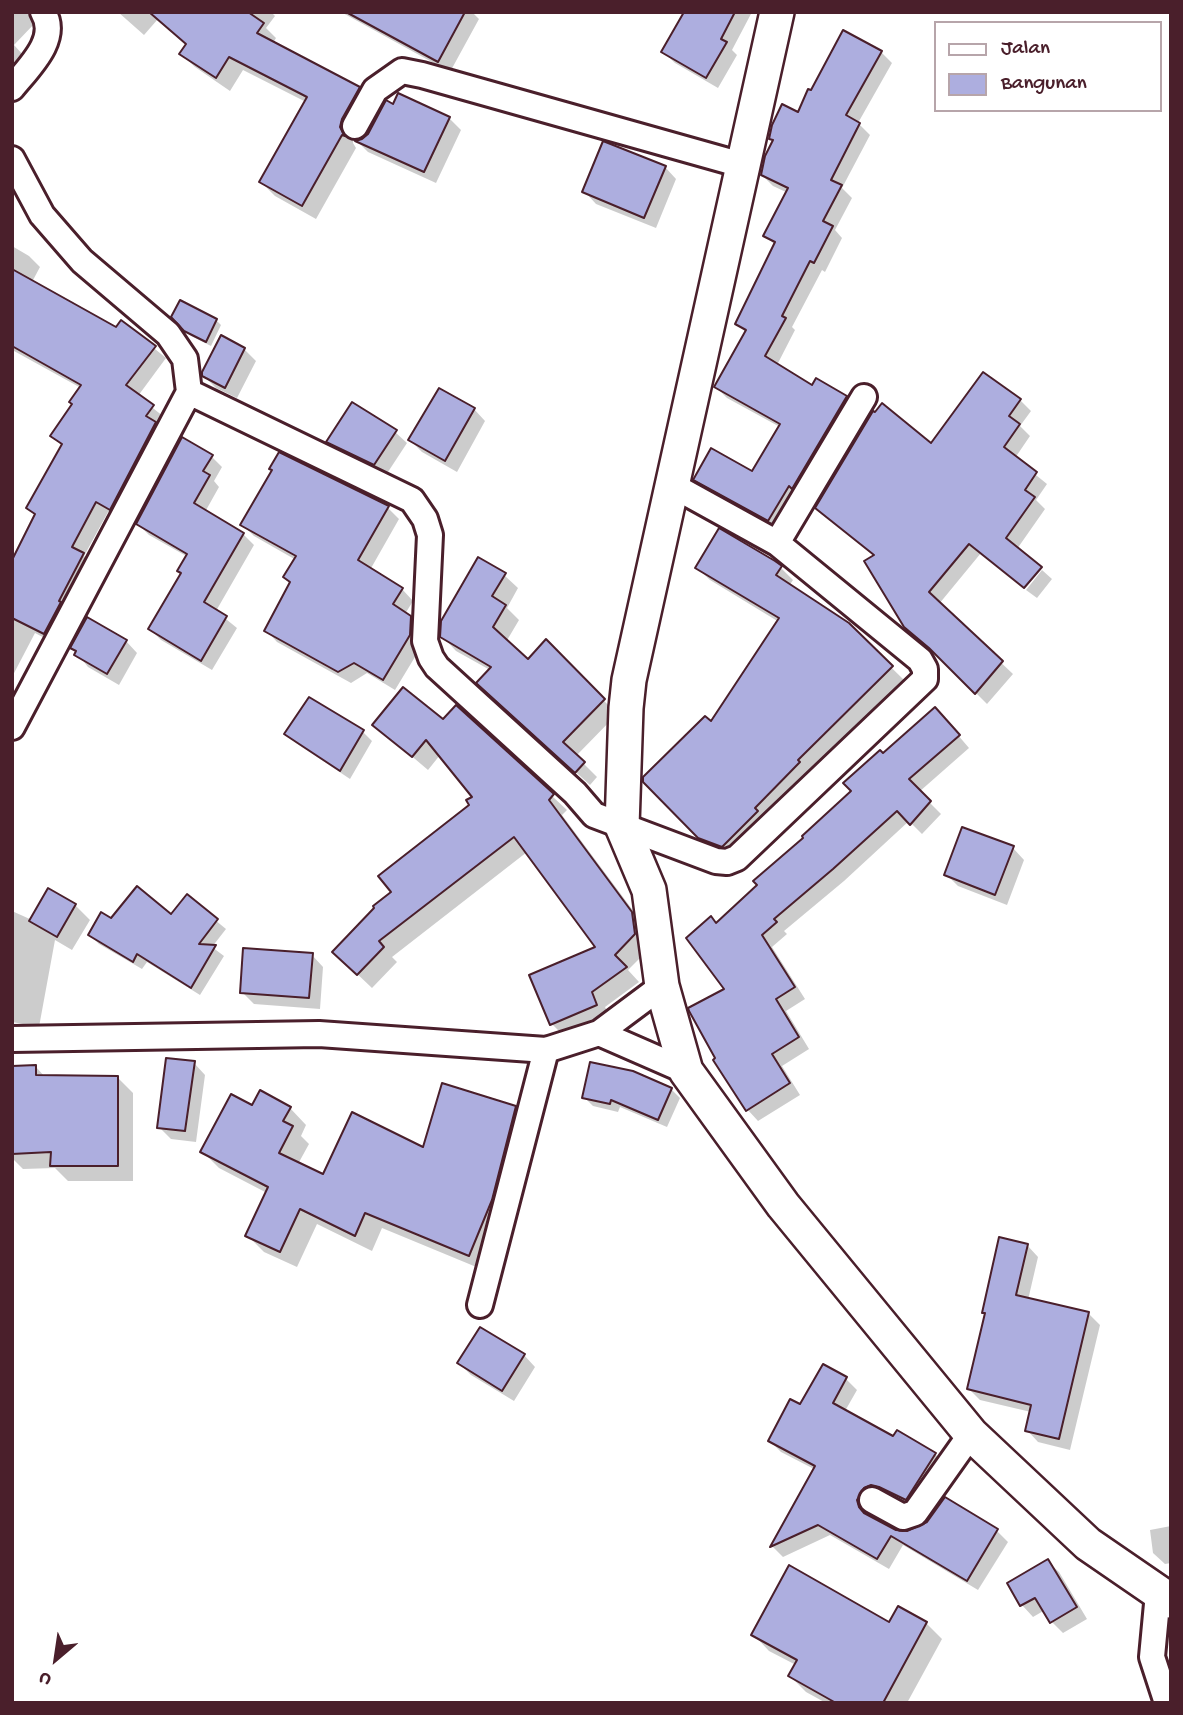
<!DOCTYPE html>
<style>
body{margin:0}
#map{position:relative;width:1183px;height:1715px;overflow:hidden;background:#fff;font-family:"Gochi Hand",sans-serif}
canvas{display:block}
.frame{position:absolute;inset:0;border:14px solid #4a1f2b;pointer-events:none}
.legend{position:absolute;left:934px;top:21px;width:228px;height:91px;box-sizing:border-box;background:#fff;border:2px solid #b7a5aa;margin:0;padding:9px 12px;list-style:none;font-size:21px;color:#4a1f2b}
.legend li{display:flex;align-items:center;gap:14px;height:35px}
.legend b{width:35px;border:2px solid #b7a5aa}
.north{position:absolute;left:21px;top:1624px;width:70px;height:70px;-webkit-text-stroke:5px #fff;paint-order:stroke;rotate:209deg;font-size:19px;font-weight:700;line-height:28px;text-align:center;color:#4a1f2b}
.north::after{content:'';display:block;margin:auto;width:24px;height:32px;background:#4a1f2b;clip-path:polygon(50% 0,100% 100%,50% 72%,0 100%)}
</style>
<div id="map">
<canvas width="1183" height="1715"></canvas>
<div class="frame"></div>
<ul class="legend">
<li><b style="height:9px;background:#fff"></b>Jalan</li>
<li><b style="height:19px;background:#adaedf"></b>Bangunan</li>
</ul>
<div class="north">U</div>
</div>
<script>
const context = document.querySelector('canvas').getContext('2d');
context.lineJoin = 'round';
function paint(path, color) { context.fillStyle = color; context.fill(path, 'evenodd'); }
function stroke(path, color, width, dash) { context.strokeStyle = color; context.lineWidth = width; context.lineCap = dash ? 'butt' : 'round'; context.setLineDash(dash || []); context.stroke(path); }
paint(new Path2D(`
 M12,12H27L36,22L14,45L24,56L12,68Z
 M118,12H271L275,16L266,28L276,38L273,43L359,88L372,102L355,133L353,143L356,148L316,219L275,196L261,182L306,102L243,70L230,91L195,67L181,54L188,45L158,19L144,35Z
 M341,12H472L479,19L450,72Z
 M679,12H752L732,50L737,55L718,88L675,63L663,52L685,15Z
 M881,52L892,63L858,123L870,135L842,188L852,198L835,230L842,238L825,272L822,270L792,327L795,330L777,365L813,387L817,380L846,397L857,408L779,531L706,490L695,479L753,474L780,427L727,398L716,387L746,333L737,323L776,246L765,235L788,193L773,186L762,175L774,142L771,138L799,114L811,92Z
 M449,118L461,130L436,183L368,152L358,142Z
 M665,167L676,179L656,228L596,204L585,192Z
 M12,246L29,256L40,267L32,282L117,329L122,322L166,358L138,396L164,417L121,519L108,512L84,556L94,565L56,644L35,633L12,677V576L36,516L28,508L62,446L52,436L74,404L81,388L14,351L12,354Z
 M173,316L216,320L221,325L211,346L191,336Z
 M244,349L256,361L237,398L216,388L204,376Z
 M1020,400L1031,411L1020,426L1030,436L1015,458L1047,484L1036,500L1045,509L1017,549L1040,567L1023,587L981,553L939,604L1013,674L987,704L943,660L905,626L875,556L829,519L932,446Z
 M474,409L485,421L457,472L422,452L410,440Z
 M395,432L407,443L386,475L340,453L329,442Z
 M212,457L222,467L214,481L219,487L205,512L243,534L254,545L216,611L237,628L212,670L161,640L150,629L183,574L188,557L149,535L138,524Z
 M388,508L399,519L370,570L402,589L413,601L405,614L422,629L421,647L395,690L367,673L351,683L277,642L266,630L292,584L285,577L296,560L254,536L242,524Z
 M780,567L793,580L789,586L847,624L904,680L809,774L735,859L713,851L645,782L711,724L779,622L710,580L697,568Z
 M1042,570L1052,579L1037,598L1026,590Z
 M504,575L518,588L507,608L519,620L506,642L528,662L546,642L617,714L576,756L597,777L590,785L493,697L490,670L456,651L442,636Z
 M126,641L137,653L119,685L88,667L73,648Z
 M456,707L567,810L562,815L646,928L649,949L628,970L639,982L605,1007L611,1019L566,1038L552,1024L598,947L527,852L392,957L397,962L372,988L334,952L393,893L471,806L475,797L440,755L428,770L375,725L443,721Z
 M946,721L969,748L919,792L941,814L922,834L909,821L844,881L784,931L787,934L772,947L805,999L786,1011L809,1049L782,1066L800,1095L758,1121L747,1109L717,925L853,791L883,755Z
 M363,732L372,741L350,779L296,743L286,734Z
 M1013,848L1024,860L1007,905L958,886L946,874Z
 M187,897L226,929L212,947L224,956L200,995L147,962L142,969L99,944L90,935L111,920L172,916Z
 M75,905L90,920L72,950L55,940L39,1027L12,1022V911L32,920Z
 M312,955L323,967L320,1009L254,1004L242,992Z
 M194,1063L205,1075L196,1142L171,1139L159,1127Z
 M36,1067L45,1077H117L133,1093V1181H68L55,1168L23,1169L12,1158V1068Z
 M671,1089L680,1098L667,1127L620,1107L618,1112L593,1106L584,1097Z
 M515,1107L532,1124L486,1271L382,1228L372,1251L317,1224L297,1267L264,1252L247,1235L267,1193L219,1168L202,1151L253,1108H290L306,1125L301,1136L309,1144L298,1164L324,1176L424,1149Z
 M1027,1245L1038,1257L1028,1300L1088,1313L1100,1325L1070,1450L1038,1442L1027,1430L1031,1412L980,1400L969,1389Z
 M524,1355L535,1367L514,1401L471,1375L459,1363Z
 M846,1379L857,1390L845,1411L894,1439L935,1454L945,1465L917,1510L867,1511L869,1517L895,1532L907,1533L928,1524L945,1499L997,1531L1008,1542L978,1590L903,1545L889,1569L830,1535L783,1557L773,1547L814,1469L781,1452L770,1441L801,1407Z
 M1171,1526V1563L1165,1564L1153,1553L1150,1530Z
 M1047,1561L1059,1572L1087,1619L1063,1633L1052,1622L1045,1610L1033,1617L1022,1605Z
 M926,1623L942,1639L907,1703H826L806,1692L790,1676L796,1665L769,1651L754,1635Z`), '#0003');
const building = new Path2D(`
 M149,12H248L264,23L257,33L360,87L342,119L340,127L345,136L342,135L302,206L259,182L307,97L229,57L216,78L179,54L186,44Z
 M346,12H465L438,62Z
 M684,12H735L721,39L727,42L706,78L661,52Z
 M843,30L882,51L846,115L860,123L831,180L842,185L823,221L833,226L814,263L810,261L782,316L786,318L765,356L812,385L816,378L847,396L792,489L789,486L768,521L693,480L711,448L752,471L780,424L714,387L746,330L735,324L775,242L763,236L788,188L761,175L765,156L773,140L769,139L772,125L782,104L798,112L808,89L811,90Z
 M398,93L450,117L424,172L355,141L362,139L368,134L386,100L393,104Z
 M603,141L666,166L644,218L582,192Z
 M12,269L116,327L121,320L156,346L126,385L154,405L146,416L156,422L110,510L96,502L72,547L84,553L59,601L61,602L44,634L12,618V560L35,514L26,508L62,444L50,436L72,404L69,402L81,385L12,346Z
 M180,300L217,319L206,342L184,331L171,317Z
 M221,335L245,348L225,388L202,376V372Z
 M983,372L1021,399L1009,416L1020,424L1004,447L1037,472L1025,490L1035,497L1006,538L1042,567L1024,588L969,544L929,592L1003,661L975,694L929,648L904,627L864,561L874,555L815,508L873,411L875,412L882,403L931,443Z
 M439,388L475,408L445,461L408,440Z
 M352,402L397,430L374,465L326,442Z
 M182,437L213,455L203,471L210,475L194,503L244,533L204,602L227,616L201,661L148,629L181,573L177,571L187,554L136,524Z
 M279,452L389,506L358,560L403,588L393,604L411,616L410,635L383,680L354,663L338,672L264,631L290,582L283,577L296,556L240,525L272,470L269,469Z
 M719,528L775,561L782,566L776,575L849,623L893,666L798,760L800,762L755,808L758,811L722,847L698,838L643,782V777L705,716L711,721L779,618L695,568Z
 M478,557L506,573L492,596L506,605L493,627L528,659L546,639L605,699L563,742L585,762L575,773L476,683L491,667L440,637L441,621Z
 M87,617L127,640L107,674L74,655L76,651L70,648Z
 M403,687L443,719L456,705L554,794L549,800L632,912L635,934L615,955L627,967L592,992L597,1005L550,1025L529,975L595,947L514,837L379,941L384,947L357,975L332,952L374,908L373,906L391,892L378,876L469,805L466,800L472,797L426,740L412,757L372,725Z
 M309,697L364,730L340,771L284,734Z
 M935,707L960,735L909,779L931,801L910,825L897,811L833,869L774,919L777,922L762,935L795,987L776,999L799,1037L772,1054L790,1083L746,1111L713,1060L715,1058L689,1011L688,1008L724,989L686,938L711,916L716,923L757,885L753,881L803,838L802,836L851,791L843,783L880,750L883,753Z
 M962,827L1014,846L995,895L944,875Z
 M137,886L171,914L187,894L218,919L199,944L216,945L191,988L137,954L133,962L88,935L101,912L111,918Z
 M48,888L76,904L57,937L29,921Z
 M243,948L313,953L309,998L240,993Z
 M166,1058L195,1061L185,1131L157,1128Z
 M590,1062L633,1071L672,1088L658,1120L611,1100L610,1104L582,1098Z
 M36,1065V1075L118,1076V1166H50L51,1152L12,1154V1066Z
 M442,1083L516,1106L492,1200L469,1256L365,1213L355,1236L300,1209L280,1252L245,1236L268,1187L200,1152L231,1094L252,1105L260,1090L291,1107L283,1121L293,1126L279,1153L323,1174L352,1112L423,1147Z
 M999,1237L1028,1244L1016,1295L1089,1312L1059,1439L1025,1431L1031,1405L967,1389L985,1313H982Z
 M480,1327L525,1354L502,1391L457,1363Z
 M823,1364L847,1377L833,1403L893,1436L897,1430L936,1453L906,1500L879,1487L871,1485L864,1488L857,1500L859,1507L864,1513L896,1530L907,1531L927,1522L945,1497L998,1529L967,1581L891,1536L877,1559L818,1525L770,1547L815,1466L768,1441L790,1399L800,1404Z
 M1048,1559L1077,1607L1050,1623L1035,1598L1020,1606L1007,1583Z
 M789,1565L889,1622L898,1606L927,1622L883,1703H836L788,1676L797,1660L751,1635Z`);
paint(building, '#adaedf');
stroke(building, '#4a1f2b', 2);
const street = new Path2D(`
 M12,88C28,68 60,39 43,12
 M355,126L375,90L402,71L422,75L742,165
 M12,159L42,215L82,261L168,334L185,359L189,392L12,727
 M189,392L412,500L425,519L430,535L425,641L431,658L437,667L575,793L594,815L716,861L727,862L737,858L925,679V669L920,660L777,543L672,485
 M777,543L864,397
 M599,1033L662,986
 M12,1039L319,1034L546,1050L599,1033L686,1071
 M480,1305L546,1050
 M872,1500L903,1517L915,1513L971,1434
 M1158,1593L1152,1657L1167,1703`);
const secondary = new Path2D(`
 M777,12L629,680L626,708L622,826L649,890L662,986L686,1071L783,1205L971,1434L1088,1544L1171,1601`);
stroke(street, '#4a1f2b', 30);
stroke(secondary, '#4a1f2b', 38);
stroke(street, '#fff', 24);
stroke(secondary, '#fff', 33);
</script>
